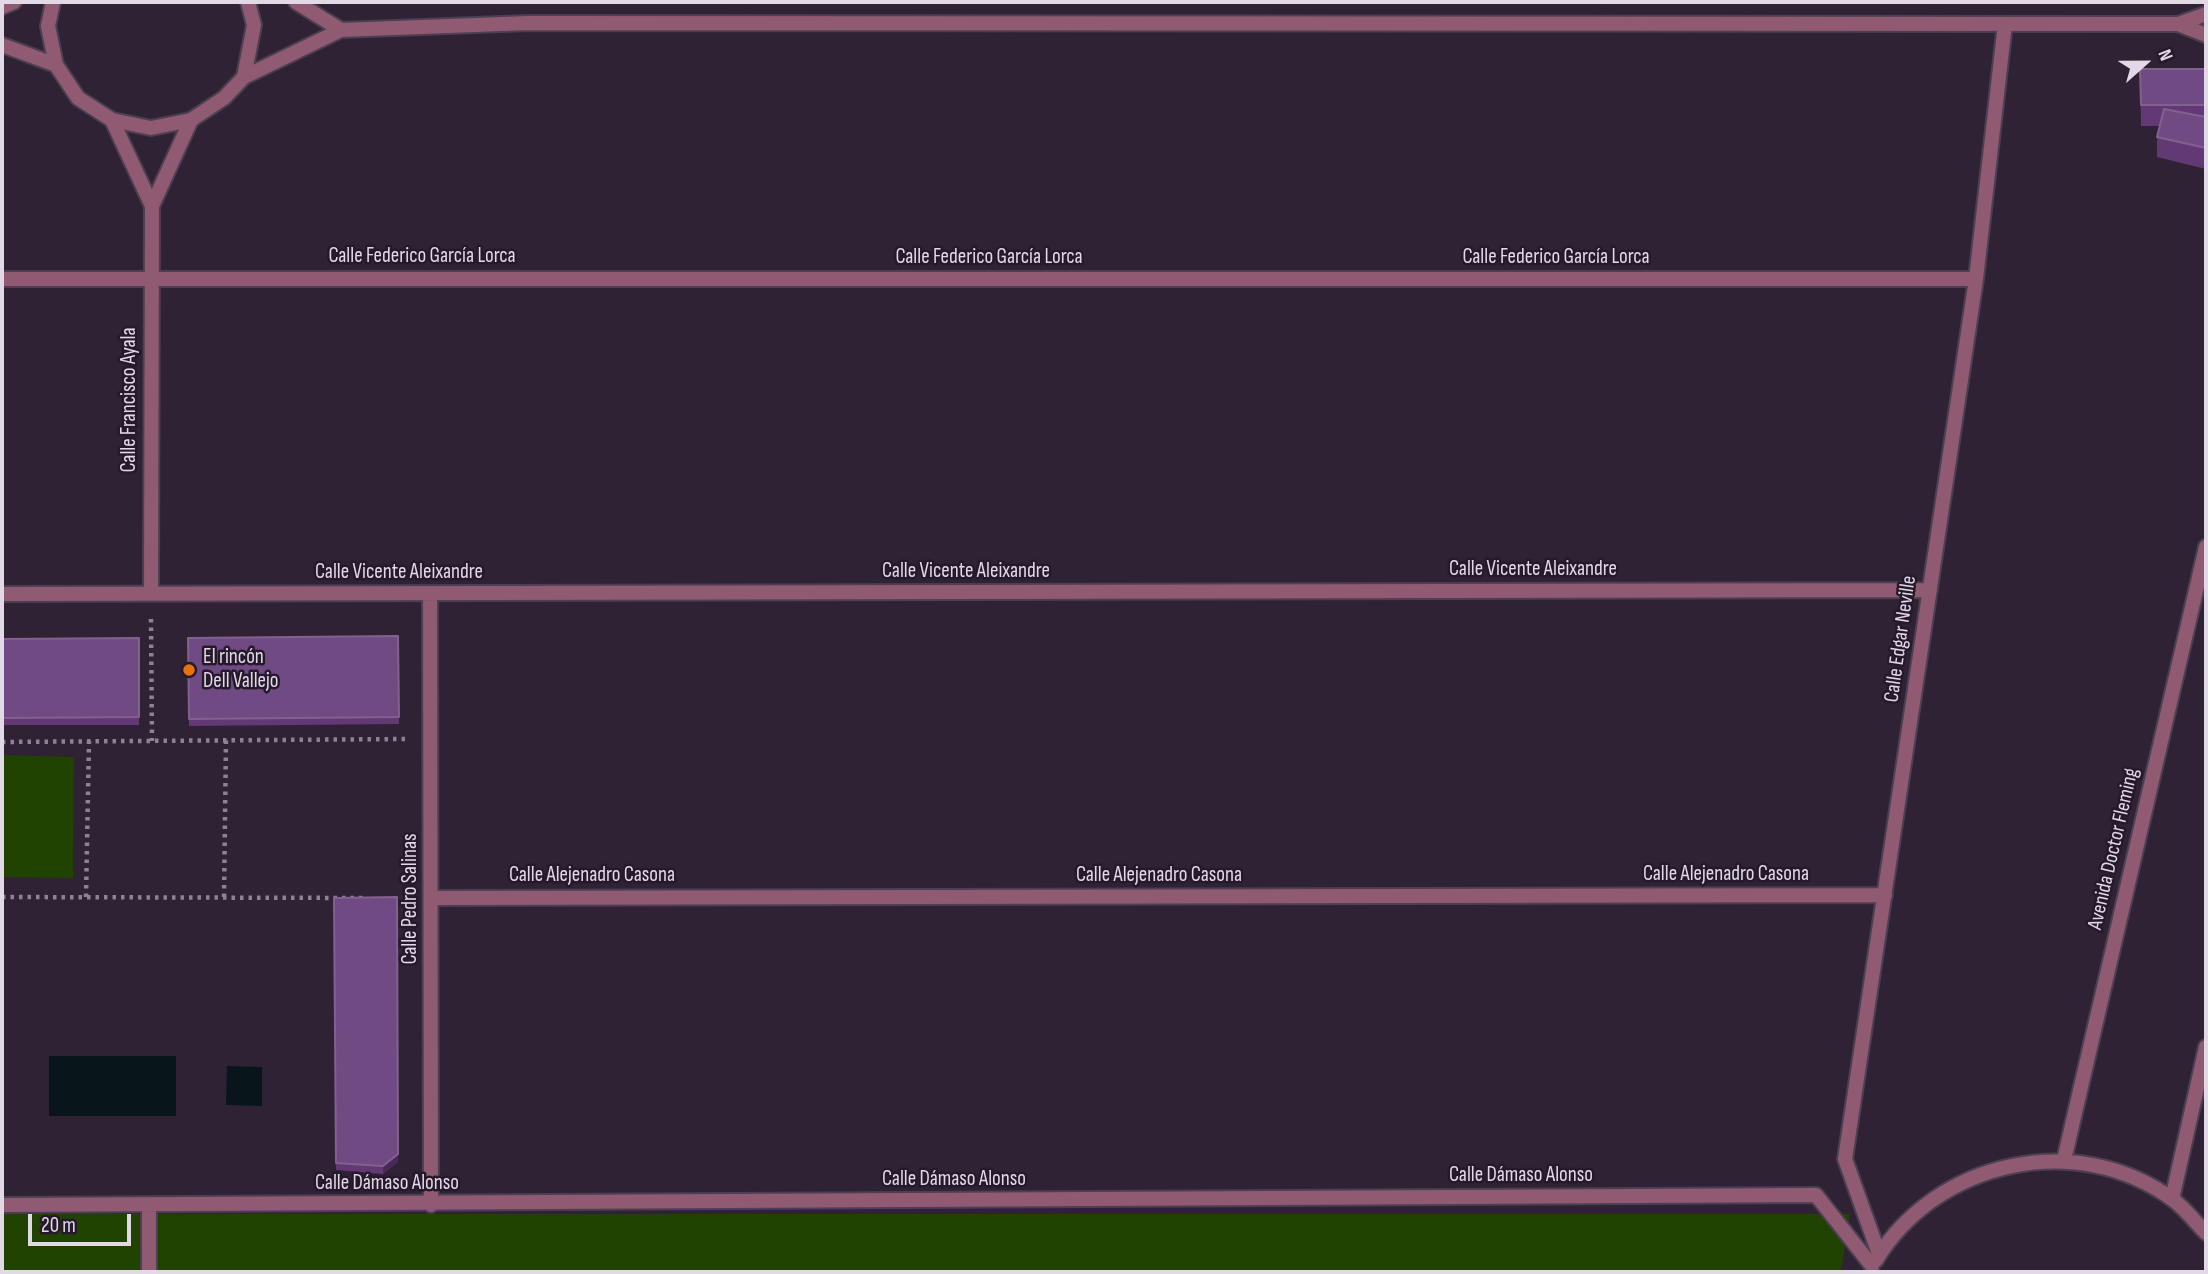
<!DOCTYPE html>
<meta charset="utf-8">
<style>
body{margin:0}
#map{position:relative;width:2208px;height:1274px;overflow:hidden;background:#2f2235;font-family:"Sofia Sans Condensed",sans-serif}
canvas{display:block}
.frame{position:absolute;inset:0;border:4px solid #e1d9e6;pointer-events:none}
.north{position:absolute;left:2110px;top:28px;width:70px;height:70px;-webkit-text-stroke:5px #25192b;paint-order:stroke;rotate:69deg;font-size:19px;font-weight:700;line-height:28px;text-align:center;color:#e1d9e6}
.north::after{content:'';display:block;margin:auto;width:24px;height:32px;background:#e1d9e6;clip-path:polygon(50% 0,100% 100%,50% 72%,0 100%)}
.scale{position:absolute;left:28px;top:1214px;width:103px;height:32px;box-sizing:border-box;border:4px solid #e1d9e6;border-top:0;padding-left:9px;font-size:21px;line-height:24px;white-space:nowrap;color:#e1d9e6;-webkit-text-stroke:5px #25192b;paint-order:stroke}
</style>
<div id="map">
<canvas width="2208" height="1274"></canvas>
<div class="frame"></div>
<div class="north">N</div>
<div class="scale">20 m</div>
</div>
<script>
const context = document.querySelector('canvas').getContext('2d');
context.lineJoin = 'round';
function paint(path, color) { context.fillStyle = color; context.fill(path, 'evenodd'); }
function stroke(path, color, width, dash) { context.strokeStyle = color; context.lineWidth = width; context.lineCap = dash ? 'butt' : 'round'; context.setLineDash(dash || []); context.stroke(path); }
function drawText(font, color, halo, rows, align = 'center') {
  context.font = font + ' "Sofia Sans Condensed",sans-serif'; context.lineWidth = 5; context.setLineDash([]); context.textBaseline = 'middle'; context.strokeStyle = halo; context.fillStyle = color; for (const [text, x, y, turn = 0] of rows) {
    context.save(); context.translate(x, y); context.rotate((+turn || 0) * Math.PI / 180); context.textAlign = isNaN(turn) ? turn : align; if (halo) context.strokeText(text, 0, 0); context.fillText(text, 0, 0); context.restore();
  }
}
paint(new Path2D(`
 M2,755L74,757L73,878L2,877Z
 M2,1214H1850L1841,1272H2Z`), '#214302');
paint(new Path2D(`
 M49,1056H176V1116H49Z
 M227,1066L262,1067V1106L226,1105Z`), '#08161b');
const minor = new Path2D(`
 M112,120L152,206
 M2,279H1976
 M151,593L152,206L191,120
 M2,594L1930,590
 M430,594L431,1205
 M433,898L1885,895
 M2064,1160L2206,547
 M2172,1199L2206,1047
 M2,1205L1816,1195L1872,1266
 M149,1205V1272
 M1879,1254L1845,1159L1976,279L2005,24
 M1876,1260C1937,1160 2077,1130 2172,1199C2185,1208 2195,1222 2206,1233`);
const tertiary = new Path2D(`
 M53,2L48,26L56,65L78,98L112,120L151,128L191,120L224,98L244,77L341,30L529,23L2178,24L2206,14
 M296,2L341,30
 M2,7L14,2
 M2178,24L2206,35
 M2,45L56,65
 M244,77L254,25L248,2`);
stroke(minor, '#4b3f51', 18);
stroke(tertiary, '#4b3f51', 18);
stroke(new Path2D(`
 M151,619L152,741
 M2,742L406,739
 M2,897L366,898
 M86,897L89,741
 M224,897L226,740`), '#8c8292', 4.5, [3.5, 5]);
stroke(minor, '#905a72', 14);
stroke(tertiary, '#905a72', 14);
paint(new Path2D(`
 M2140,69H2206V169L2157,157V137L2160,126H2141Z
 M398,636L399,724L189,726L188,638Z
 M139,638V725H2V639Z
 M334,898L398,1162L383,1174L336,1170Z`), '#633975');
paint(new Path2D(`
 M398,1154V1162L383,1174V1166Z`), '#482957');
const building = new Path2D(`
 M2140,69H2206V105H2141Z
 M2164,109L2206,117V148L2157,137Z
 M398,636L399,717L189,719L188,638Z
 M139,638V717L2,718V639Z
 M397,897L398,1154L383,1166L336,1163L334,898Z`);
paint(building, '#704a82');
stroke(building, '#826191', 2);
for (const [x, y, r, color] of [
 [189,670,7,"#e8710a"]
]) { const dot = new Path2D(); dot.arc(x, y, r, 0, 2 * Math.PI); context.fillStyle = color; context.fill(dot); stroke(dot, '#25192b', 2.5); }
drawText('21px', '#e1d9e6', '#25192b', [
 ["Calle Federico García Lorca",422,257],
 ["Calle Federico García Lorca",989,258],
 ["Calle Federico García Lorca",1556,258],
 ["Calle Francisco Ayala",130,400,-90],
 ["Calle Vicente Aleixandre",1533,570],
 ["Calle Vicente Aleixandre",966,572],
 ["Calle Vicente Aleixandre",399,573],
 ["Calle Edgar Neville",1901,639,-82],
 ["Avenida Doctor Fleming",2114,849,-77],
 ["Calle Alejenadro Casona",1726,875],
 ["Calle Alejenadro Casona",592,876],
 ["Calle Alejenadro Casona",1159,876],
 ["Calle Pedro Salinas",411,899,-90],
 ["Calle Dámaso Alonso",1521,1176],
 ["Calle Dámaso Alonso",954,1180],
 ["Calle Dámaso Alonso",387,1184]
]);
drawText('21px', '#e1d9e6', '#25192b', [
 ["El rincón",203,658],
 ["Dell Vallejo",203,682]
], 'left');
</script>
